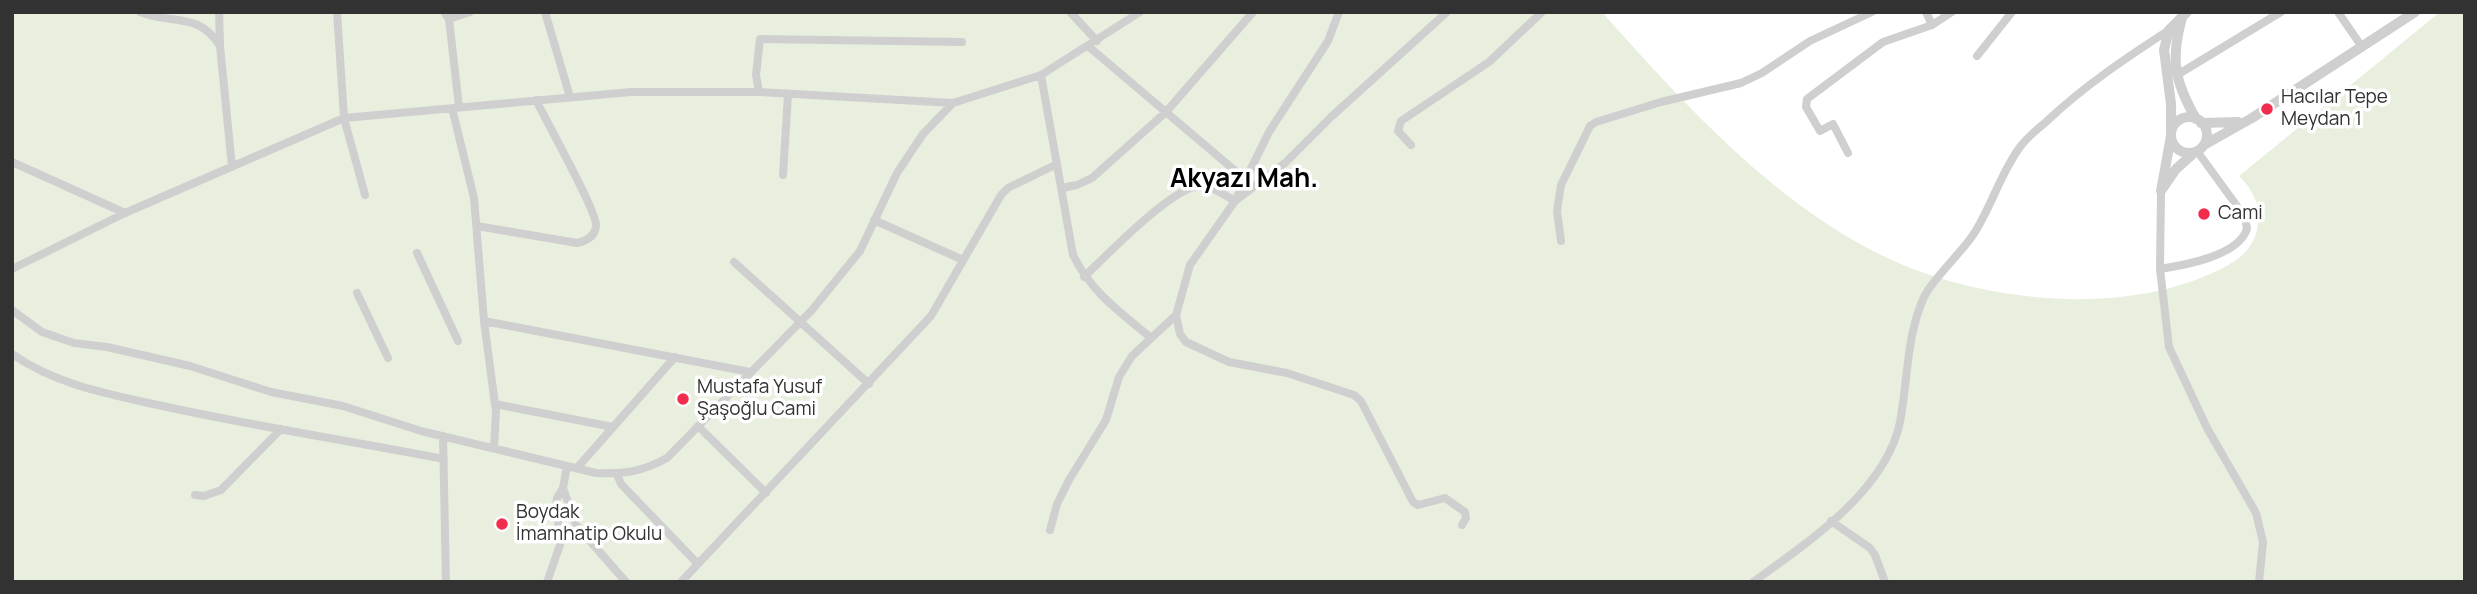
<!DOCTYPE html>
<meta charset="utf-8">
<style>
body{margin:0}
#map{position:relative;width:2477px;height:594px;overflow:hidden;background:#fff;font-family:Manrope,sans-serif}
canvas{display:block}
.frame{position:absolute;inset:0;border:14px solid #323232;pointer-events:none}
</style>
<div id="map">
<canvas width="2477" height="594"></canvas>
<div class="frame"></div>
</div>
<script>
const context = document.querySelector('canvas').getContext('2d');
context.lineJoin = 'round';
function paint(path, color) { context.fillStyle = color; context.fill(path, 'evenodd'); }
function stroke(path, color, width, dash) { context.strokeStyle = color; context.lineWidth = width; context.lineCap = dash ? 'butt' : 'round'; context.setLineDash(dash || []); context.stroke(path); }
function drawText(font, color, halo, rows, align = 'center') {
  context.font = font + ' Manrope,sans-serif'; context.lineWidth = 7; context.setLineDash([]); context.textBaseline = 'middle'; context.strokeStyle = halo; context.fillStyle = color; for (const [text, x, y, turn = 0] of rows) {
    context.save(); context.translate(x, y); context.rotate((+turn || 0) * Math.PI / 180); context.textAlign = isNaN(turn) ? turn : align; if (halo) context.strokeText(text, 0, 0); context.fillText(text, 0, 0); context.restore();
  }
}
paint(new Path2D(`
 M12,12H1602C1692,113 1795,227 1924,273C2010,303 2125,312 2210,274C2229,266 2249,255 2256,234C2263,212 2255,191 2239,176L2440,12H2465V582H12Z`), '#e9efdf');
stroke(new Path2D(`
 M140,12C172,25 198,11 220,46L232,167
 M219,12L220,43
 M337,12L344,118L365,195
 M444,12L449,19L459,107
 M545,12L570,97
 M1070,12L1097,41
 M1339,12L1328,41L1269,132L1235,201L1190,265L1176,315L1180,334L1186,342L1229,362L1287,373L1354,395L1361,401L1413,502L1418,505L1445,498L1465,512L1466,518L1462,525
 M1926,12L1932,25
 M2338,12L2362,47
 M449,19L470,12
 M1088,46L1246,180
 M1977,56L2012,12
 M1041,75L1073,255C1092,293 1119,311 1151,338
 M2177,75L2281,12
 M759,92L756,75L760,39L962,42
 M452,108L474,198L484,321L496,412L494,448
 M1411,145L1398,131L1401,121L1489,62L1542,12
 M1848,153L1833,124L1820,131L1806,107L1807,99L1883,42L1932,25L1952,12
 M12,162L125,213
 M783,175L788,95
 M1062,188L1077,185L1092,178L1166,112L1253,12
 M2161,191L2160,269L2169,347L2207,428L2256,513L2263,542L2259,582
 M874,220L963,260
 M477,226L577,243C586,241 595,236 596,226C598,213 545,119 536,100
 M1561,241L1557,211L1561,185L1590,126L1596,122L1661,102L1741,83L1762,73L1810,41L1872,12
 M417,253L458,341
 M734,262L869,384
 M12,269L125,213L344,118L631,92H759L953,103L1041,75L1140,12
 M2160,269C2185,265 2238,256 2247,229L2245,217L2197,151
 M1084,277C1106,256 1173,186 1200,186C1213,186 1224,195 1235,201L1285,163L1331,117L1447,12
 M357,293L388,358
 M12,310L42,332L74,343L107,347L190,366L271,392L343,406L421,431L596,473C626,474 641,472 667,458L812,310L860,251L897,173L923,134L953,103
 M484,321L750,372
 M12,354C58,386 113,395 167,407C259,427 351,441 444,459
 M495,404L613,427
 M698,426L766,493
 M443,436L446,582
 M577,468L675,357
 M617,474L621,484L698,564
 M563,488L576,525L626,582
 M195,495L204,496L221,490L281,429
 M1831,521L1870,548L1875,555L1885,582
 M1050,530L1057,504L1069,480L1106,420L1119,377L1132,356L1176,315
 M547,582L561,542L556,508L557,498L563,488L567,466
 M681,582L931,316L1001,195L1008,188L1057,164
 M1753,582C1807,543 1886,491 1900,422C1908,380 1906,337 1924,297C1932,280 1960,254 1973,235C1991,208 2000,174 2020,147C2027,137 2038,129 2047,121C2084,86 2126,58 2169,30`), '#cfcfcf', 8);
stroke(new Path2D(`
 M2182,18C2170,60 2175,82 2196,119
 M2171 135a18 18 0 1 1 36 0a18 18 0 1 1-36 0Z
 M2201,123L2238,122
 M2171,131V104L2164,50L2169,30L2187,12
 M2204,145L2252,118L2415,12
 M2163,188L2176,169L2195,152
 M2161,191L2171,136`), '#cfcfcf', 10);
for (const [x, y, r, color] of [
 [2267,109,7,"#f12c4d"],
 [2204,214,7,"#f12c4d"],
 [683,399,7,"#f12c4d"],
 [502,524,7,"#f12c4d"]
]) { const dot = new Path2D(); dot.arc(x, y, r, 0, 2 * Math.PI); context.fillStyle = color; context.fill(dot); stroke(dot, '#fff', 2.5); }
drawText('19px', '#323232', '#fff', [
 ["Hacılar Tepe",2281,98],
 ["Meydan 1",2281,120],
 ["Cami",2218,214],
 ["Mustafa Yusuf",697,388],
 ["Şaşoğlu Cami",697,410],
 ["Boydak",516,513],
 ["İmamhatip Okulu",516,535]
], 'left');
drawText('bold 26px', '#000', '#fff', [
 ["Akyazı Mah.",1244,180]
]);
</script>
